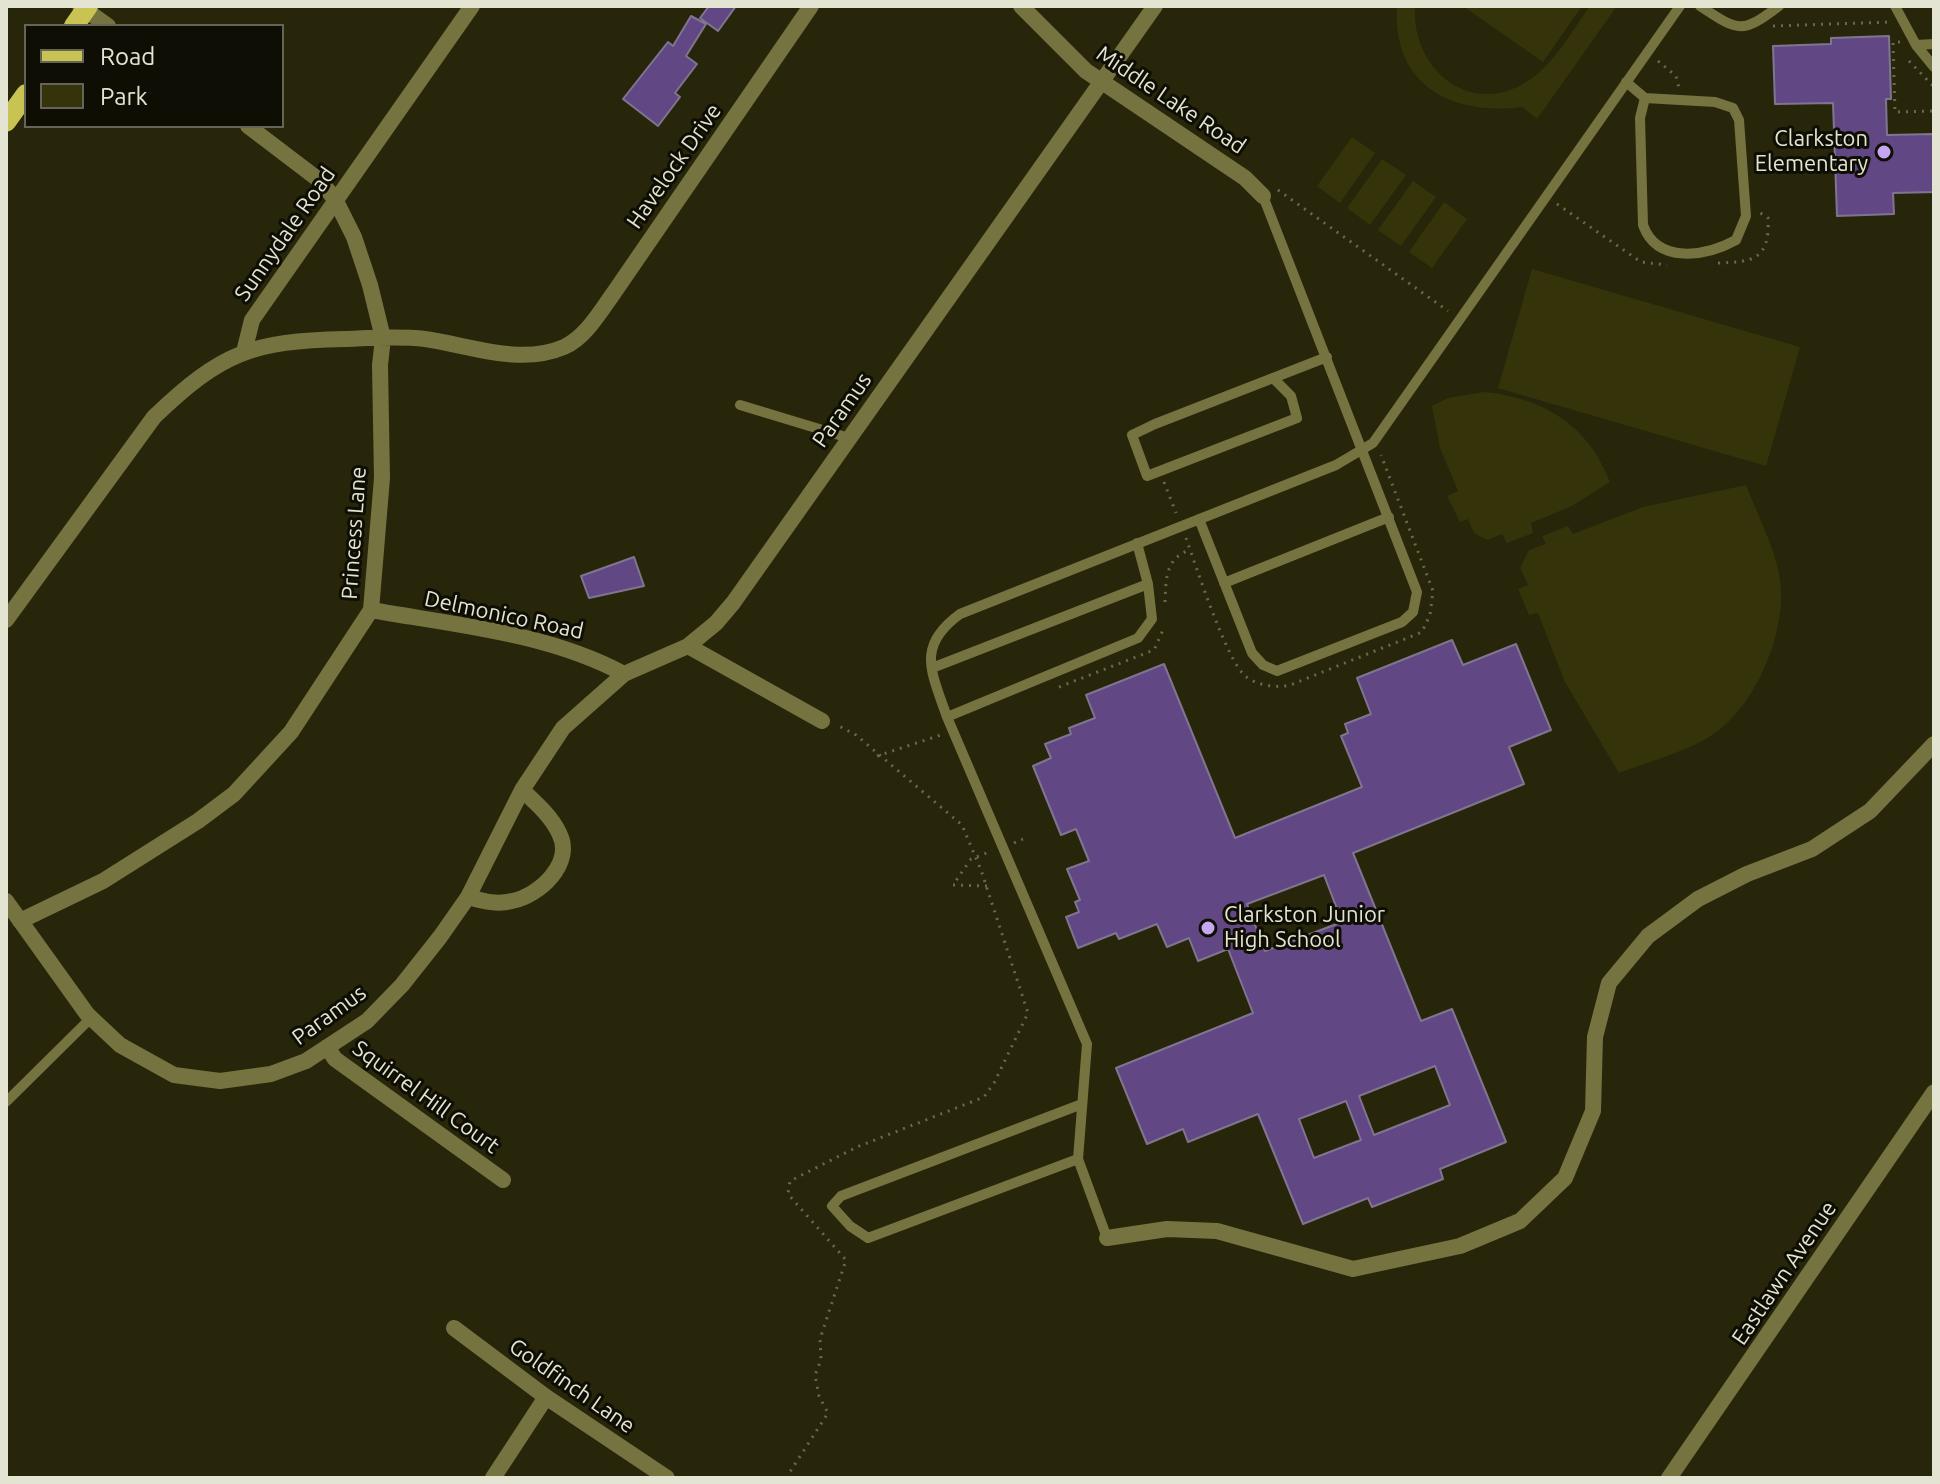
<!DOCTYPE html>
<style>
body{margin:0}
#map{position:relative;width:1940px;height:1484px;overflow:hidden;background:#27260a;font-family:Ubuntu,sans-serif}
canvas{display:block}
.frame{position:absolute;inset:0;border:8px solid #e4e4d3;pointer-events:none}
.legend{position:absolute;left:24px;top:24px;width:260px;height:104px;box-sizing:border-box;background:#0f0e04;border:2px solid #646457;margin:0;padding:10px 14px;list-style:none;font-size:24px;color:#e4e4d3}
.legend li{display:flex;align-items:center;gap:16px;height:40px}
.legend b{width:40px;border:2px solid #646457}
</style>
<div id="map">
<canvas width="1940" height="1484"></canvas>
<div class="frame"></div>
<ul class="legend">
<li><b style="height:10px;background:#c8c352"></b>Road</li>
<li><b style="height:22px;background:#353309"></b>Park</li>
</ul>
</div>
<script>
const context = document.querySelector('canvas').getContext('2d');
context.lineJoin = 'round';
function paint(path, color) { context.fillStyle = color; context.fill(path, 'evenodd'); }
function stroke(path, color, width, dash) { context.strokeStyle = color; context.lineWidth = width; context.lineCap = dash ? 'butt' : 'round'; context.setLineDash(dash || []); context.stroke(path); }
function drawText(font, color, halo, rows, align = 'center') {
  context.font = font + ' Ubuntu,sans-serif'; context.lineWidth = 6; context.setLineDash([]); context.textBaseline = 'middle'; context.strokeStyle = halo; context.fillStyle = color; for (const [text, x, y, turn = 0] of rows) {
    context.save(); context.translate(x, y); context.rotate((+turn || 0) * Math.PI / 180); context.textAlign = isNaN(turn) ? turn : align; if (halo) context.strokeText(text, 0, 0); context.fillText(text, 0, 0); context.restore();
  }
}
paint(new Path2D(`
 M1397,6H1415C1411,68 1469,118 1526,82C1554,65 1571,32 1590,6H1617L1537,119L1522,107C1451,116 1392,85 1397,6Z
 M1463,6H1582L1543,62Z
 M1352,137L1375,153L1340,203L1317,186Z
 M1382,159L1406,175L1370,225L1347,208Z
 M1413,181L1436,197L1401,246L1378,230Z
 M1444,202L1467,219L1432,268L1409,252Z
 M1532,269L1800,347L1766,466L1498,388Z
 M1484,392C1544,398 1588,425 1610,482L1572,506L1531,523L1533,533L1507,543L1502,534L1487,540L1474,533L1468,519L1460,522L1447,496L1458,491L1440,448L1432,406L1448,398Z
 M1746,485C1758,517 1779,554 1781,589C1784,640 1751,716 1704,740C1678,754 1647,762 1619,773L1565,682L1538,613L1529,615L1518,589L1528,585L1520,568L1529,550L1546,544L1542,536L1568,526L1573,534L1643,507Z`), '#353309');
const building = new Path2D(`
 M709,6H736L718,31L700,18Z
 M691,16L706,24L686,56L697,64L675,93L680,97L658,126L623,99L668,42L673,46Z
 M1889,36L1891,99H1886L1887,135L1934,134V192L1893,193L1894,214L1837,216L1833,103L1775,104L1773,46L1831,44V38Z
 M634,557L644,586L589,598L581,576Z
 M1452,640L1463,665L1516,644L1551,730L1509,747L1524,784L1353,853L1421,1021L1452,1009L1506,1142L1440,1169L1443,1179L1372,1207L1368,1198L1303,1224L1258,1114L1188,1142L1183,1129L1147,1144L1116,1068L1253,1013L1228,949L1198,961L1189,938L1167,947L1157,924L1119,939L1116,933L1078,948L1066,917L1079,912L1075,902L1080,900L1067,869L1089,861L1076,829L1061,835L1033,766L1051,758L1045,744L1071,734L1069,728L1095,718L1086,695L1164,664L1235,838L1362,787L1341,736L1348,733L1345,724L1371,714L1357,678ZM1324,875L1342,922L1265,951L1247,904ZM1435,1066L1450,1105L1374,1135L1359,1096ZM1346,1101L1361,1140L1314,1158L1299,1119Z`);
paint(building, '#614783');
stroke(building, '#807591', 2);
stroke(new Path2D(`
 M1773,26L1890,22
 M1900,42H1893L1895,112L1934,111
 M1658,61L1676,76L1679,88
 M1909,61L1934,87
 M1278,190L1448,311
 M1557,204L1641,262L1667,265
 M1718,263C1754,262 1770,259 1768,218L1759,212
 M1164,482L1176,513
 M1186,538C1196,566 1226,659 1245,676C1258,686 1279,689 1293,684L1422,632L1430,615L1433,591L1381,455
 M1165,602C1166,580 1165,558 1190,550
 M1059,687L1154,650L1163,630
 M877,756L941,735
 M1014,843L1023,839
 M987,886L953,885L971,859L992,851
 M786,1478L828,1413L819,1396L815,1375L821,1360L820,1339L846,1260L788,1194L790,1181L857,1147L984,1097L994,1083L1028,1013L981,870L962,825L856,735L837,725`), '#696951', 3, [2, 6]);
stroke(new Path2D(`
 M1700,6C1738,31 1741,35 1779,6
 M1895,6L1916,45L1934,67
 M1916,45L1934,44
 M1626,82L1645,98L1640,118L1643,225C1657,264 1705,257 1736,240L1746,216L1739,120L1733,108L1715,102L1645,98
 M1273,378L1291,396L1297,418L1147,476L1132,435L1155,424L1327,357
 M740,405L849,438
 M1199,519L1252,653L1263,665L1277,671L1402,622L1413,612L1417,592L1263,196
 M1224,583L1389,517
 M932,668L1148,584
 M947,717L1138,638L1152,619L1148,584L1137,543
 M6,1102L91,1018
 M1078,1159L868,1238L850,1226L832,1206L841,1196L1082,1104
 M1107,1238L1078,1159L1087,1044L947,717C931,671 916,646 960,614L1336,465L1373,443L1680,6`), '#757340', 10);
stroke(new Path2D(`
 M80,6L108,26
 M1021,6L1086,71L1245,178L1263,196
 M244,352L252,320L472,6
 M371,610C455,625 548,633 624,674
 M6,620L154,417C222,352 252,341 345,339C371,338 398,336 425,339C468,345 520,366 564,347C585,338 600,312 613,294L811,6
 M688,646L822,721
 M468,897C483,901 496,905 512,901C539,896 575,863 559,833C551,816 536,803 522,790
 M6,901L87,1014L120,1045L174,1075L220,1081L271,1074L306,1061L367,1021L402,985L440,937L468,897L522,790L563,728L624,674L688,646L716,623L733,603L1155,6
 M20,921L103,881L198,821L234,794L291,732L371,610L382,478L380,365L383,338L370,285L354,237L335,199L319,180L248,126
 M327,1047L335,1059L503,1180
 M1107,1238L1167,1229L1217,1231L1353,1269L1460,1246L1520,1221L1565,1178L1593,1111L1595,1037L1609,983L1648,936L1698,899L1747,874L1812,849L1870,811L1934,744
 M454,1328L546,1397L667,1478
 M493,1478L546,1397
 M1669,1478L1934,1092`), '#757340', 16);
stroke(new Path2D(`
 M74,26L88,6
 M6,122L26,94`), '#c8c352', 20);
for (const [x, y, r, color] of [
 [1884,152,8,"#c5a7f1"],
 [1208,928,8,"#c5a7f1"]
]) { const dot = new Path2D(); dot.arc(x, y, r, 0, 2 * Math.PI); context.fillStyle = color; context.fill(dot); stroke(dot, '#0f0e04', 3); }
drawText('22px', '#e4e4d3', '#0f0e04', [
 ["Middle Lake Road",1171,100,34],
 ["Havelock Drive",674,166,-55],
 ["Sunnydale Road",285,234,-55],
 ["Paramus",842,410,-55],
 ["Princess Lane",354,533,-86],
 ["Delmonico Road",504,615,12],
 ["Paramus",329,1015,-36],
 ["Squirrel Hill Court",426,1097,36],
 ["Eastlawn Avenue",1784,1273,-56],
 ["Goldfinch Lane",572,1386,35]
]);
drawText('22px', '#e4e4d3', '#0f0e04', [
 ["Clarkston",1868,139],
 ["Elementary",1868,164],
 ["Clarkston Junior",1224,915,"left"],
 ["High School",1224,940,"left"]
], 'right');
</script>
